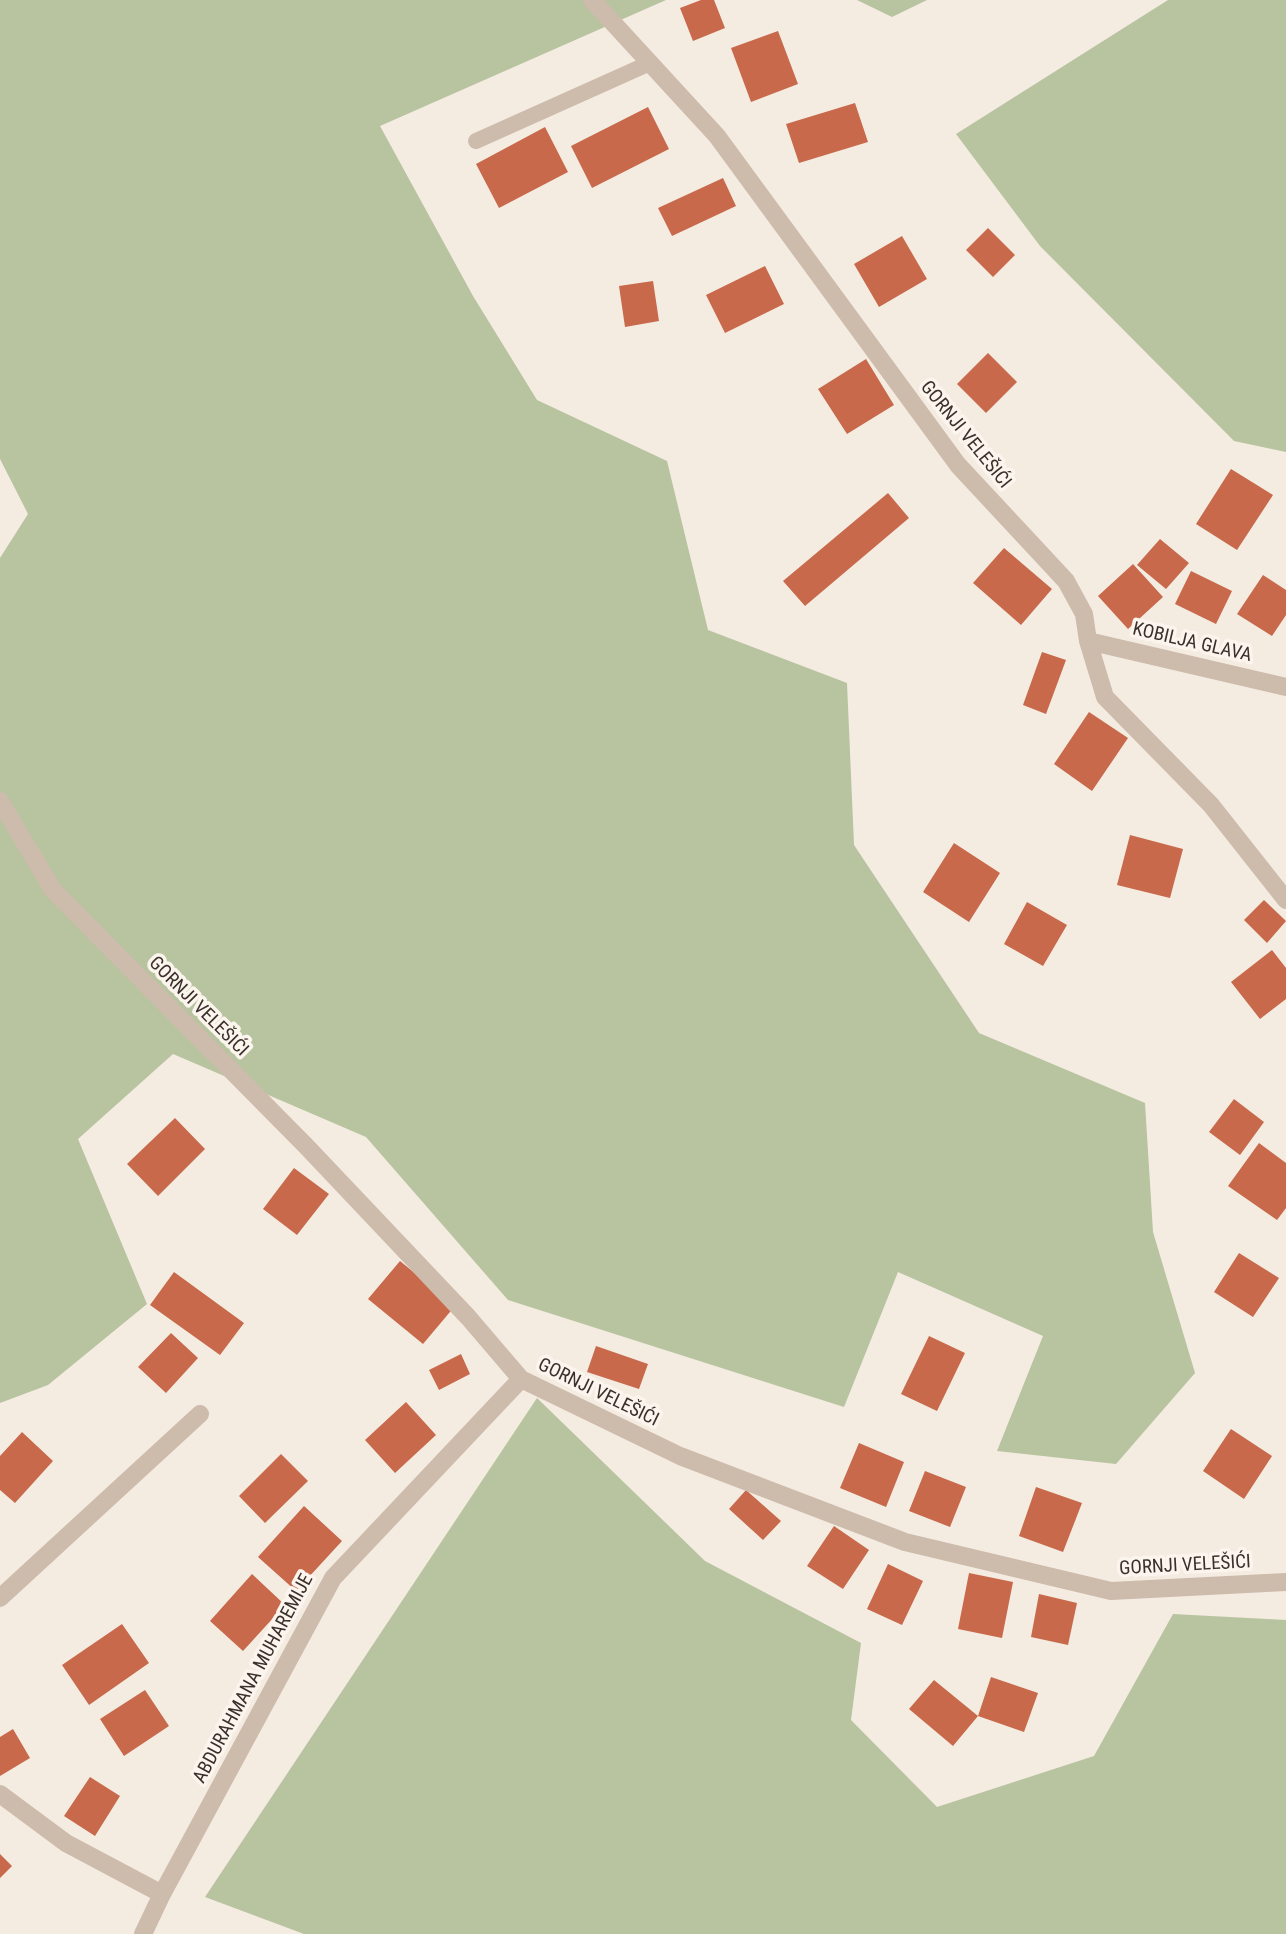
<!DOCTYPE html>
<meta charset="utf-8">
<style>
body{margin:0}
canvas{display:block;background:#f4ebe1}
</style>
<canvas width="1286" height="1934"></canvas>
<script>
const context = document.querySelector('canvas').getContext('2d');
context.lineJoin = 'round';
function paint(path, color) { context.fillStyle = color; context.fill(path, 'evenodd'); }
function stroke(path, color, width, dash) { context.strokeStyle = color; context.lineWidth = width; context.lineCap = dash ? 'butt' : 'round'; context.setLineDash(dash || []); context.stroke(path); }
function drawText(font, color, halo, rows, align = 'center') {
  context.font = font + ' "Roboto Condensed",sans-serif'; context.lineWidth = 7; context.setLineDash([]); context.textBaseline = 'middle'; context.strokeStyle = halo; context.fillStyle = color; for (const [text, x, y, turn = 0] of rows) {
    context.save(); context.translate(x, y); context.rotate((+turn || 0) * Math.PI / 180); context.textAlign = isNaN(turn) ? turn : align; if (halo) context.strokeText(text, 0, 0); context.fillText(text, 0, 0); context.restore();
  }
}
paint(new Path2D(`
 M0,0H666L380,126L473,296L537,400L667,461L708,630L847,683L854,845L979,1033L1145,1103L1153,1232L1195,1373L1116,1464L997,1451L1043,1336L898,1272L844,1407L508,1300L366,1137L173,1054L78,1139L147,1304L48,1385L0,1403V558L28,514L0,459Z
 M857,0H927L892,17Z
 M1168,0H1286V452L1234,441L1040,246L956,134Z
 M537,1398L705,1561L861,1643L851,1720L937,1807L1094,1756L1173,1614L1286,1620V1934H304L205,1897Z`), '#b8c4a0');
paint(new Path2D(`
 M701,0H714L725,28L693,41L680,8Z
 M778,31L798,84L751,102L731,48Z
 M855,103L868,142L799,163L786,124Z
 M648,107L669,149L592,188L571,146Z
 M545,127L568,172L499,208L476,164Z
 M723,178L736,206L672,236L658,208Z
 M988,228L1015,255L993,277L966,250Z
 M902,236L927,279L879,307L854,264Z
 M765,266L784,304L725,333L706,295Z
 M653,281L659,321L625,327L619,286Z
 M988,353L1017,382L986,413L957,384Z
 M866,359L894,405L847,434L818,389Z
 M1231,469L1273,495L1237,550L1196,524Z
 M888,493L909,518L805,606L783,581Z
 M1160,539L1189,563L1166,589L1137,565Z
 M1004,548L1052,589L1021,625L973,583Z
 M1133,564L1163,597L1128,629L1098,596Z
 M1191,571L1232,591L1216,624L1175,604Z
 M1263,575L1286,590V615L1272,636L1237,614Z
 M1042,652L1066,660L1046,714L1023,705Z
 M1089,712L1128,738L1092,791L1054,764Z
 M1130,835L1183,849L1170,898L1117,885Z
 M954,843L1000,873L969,922L923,892Z
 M1264,900L1286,921L1267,943L1244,920Z
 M1027,902L1067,925L1043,966L1004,944Z
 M1272,950L1286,968V999L1260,1019L1231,982Z
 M1234,1099L1264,1122L1240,1155L1209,1132Z
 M175,1118L205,1149L158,1196L127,1164Z
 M1259,1143L1286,1163V1208L1277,1220L1228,1186Z
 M294,1168L329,1194L297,1235L263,1209Z
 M1239,1253L1279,1278L1253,1317L1214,1292Z
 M400,1261L455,1306L423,1344L368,1299Z
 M174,1272L244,1323L220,1355L150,1305Z
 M171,1333L198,1358L166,1393L138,1367Z
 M929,1336L965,1353L937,1411L901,1394Z
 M596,1346L648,1364L639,1389L587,1372Z
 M461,1354L470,1374L439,1390L429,1370Z
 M406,1402L436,1435L395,1473L365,1440Z
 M1231,1429L1272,1456L1244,1499L1203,1471Z
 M22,1432L53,1461L15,1503L0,1490V1456Z
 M859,1443L904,1462L886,1507L840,1488Z
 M281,1454L308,1481L265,1523L239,1496Z
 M925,1471L966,1487L950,1527L909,1511Z
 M1036,1487L1082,1503L1063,1552L1019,1536Z
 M746,1490L781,1521L763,1540L729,1509Z
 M304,1506L342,1541L296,1591L258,1557Z
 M834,1526L869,1550L843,1589L807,1566Z
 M888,1564L923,1581L902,1625L867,1609Z
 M969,1573L1013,1582L1002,1638L958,1629Z
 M252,1574L285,1605L243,1651L210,1621Z
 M1039,1594L1077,1603L1068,1645L1031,1637Z
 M122,1624L149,1663L89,1705L62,1665Z
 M991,1677L1038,1693L1024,1732L978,1716Z
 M934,1680L978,1716L953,1746L909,1709Z
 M145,1690L169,1726L124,1756L100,1719Z
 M13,1729L30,1758L0,1776V1737Z
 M90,1777L120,1796L95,1836L64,1816Z
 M0,1854L12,1866L0,1878Z`), '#c8694b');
stroke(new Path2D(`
 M476,141L650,63`), '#cdbbac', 16);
stroke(new Path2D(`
 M592,0L717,136L958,465L1066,581L1084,614L1088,641L1105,697L1211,805L1286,900
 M1088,641L1286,687
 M0,801L53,890L307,1147L468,1317L521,1379L680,1456L905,1542L1111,1591L1286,1582
 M0,1598L200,1414
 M0,1794L66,1843L162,1894
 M143,1934L162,1894L333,1578L521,1379`), '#cdbbac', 18);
drawText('19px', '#3b302b', '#fbf5ee', [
 ["GORNJI VELEŠIĆI",965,435,51],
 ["KOBILJA GLAVA",1192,643,13],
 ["GORNJI VELEŠIĆI",198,1007,45],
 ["GORNJI VELEŠIĆI",598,1393,26],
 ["GORNJI VELEŠIĆI",1185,1566,-3],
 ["ABDURAHMANA MUHAREMIJE",254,1679,-62]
]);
</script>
